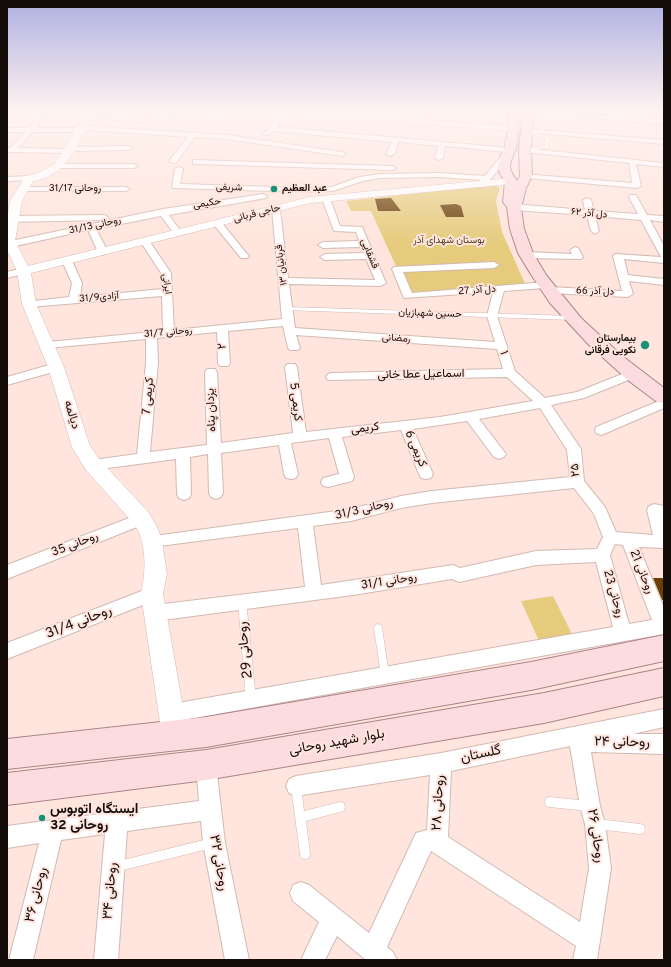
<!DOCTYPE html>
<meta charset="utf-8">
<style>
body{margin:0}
#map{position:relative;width:671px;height:967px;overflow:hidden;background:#ffe5dd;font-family:Overpass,sans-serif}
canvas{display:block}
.frame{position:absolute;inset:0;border:8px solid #150d0a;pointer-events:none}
</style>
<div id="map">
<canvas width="671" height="967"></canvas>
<div class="frame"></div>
</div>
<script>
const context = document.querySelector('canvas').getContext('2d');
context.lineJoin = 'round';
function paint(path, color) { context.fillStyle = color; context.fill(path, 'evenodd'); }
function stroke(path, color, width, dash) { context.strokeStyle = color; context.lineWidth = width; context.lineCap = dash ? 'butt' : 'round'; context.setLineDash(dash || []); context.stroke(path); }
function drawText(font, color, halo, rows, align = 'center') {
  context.font = font + ' Overpass,Vazirmatn,sans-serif'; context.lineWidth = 4; context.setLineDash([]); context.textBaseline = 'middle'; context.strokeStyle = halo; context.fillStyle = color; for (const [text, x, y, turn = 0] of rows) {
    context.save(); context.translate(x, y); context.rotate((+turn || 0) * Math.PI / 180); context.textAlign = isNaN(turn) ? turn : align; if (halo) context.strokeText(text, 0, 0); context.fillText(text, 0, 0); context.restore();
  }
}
paint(new Path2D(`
 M494,185L500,188L496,201L502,232L527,288L408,293L371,211H351L346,201Z
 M553,596L573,636L539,641L521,601Z`), '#e6cb7c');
paint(new Path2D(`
 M391,198L401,211H378L375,199Z
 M456,204L461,206L464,217H446L440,205Z
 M653,578H664V600H662Z`), '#6b3e05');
const service = new Path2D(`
 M119,110H122L119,114H117Z
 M173,110H176L170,117H168Z
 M227,110H230L218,123H216V121Z
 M525,130L549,137L548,148L524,151L525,149L545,146L546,139L525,132Z
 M287,307L573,316L576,318L573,320L285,310L284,309Z
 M242,597L245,598L246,601L256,699L254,702L251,704L248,702L246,699L238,601L239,598Z
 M378,624L381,625L382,628L389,675L388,678L385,679L382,678L381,675L374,628L375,625Z
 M296,781L300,782L301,786L304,811L340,802L344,803L345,807L344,811L340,812L306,821L310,854L309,858L305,859L301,858L300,854L291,786L292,782Z
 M550,797L588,801L592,802L593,806L592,810L588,811L550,807L546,806L545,802L546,798Z
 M597,819L640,824L644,825L645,829L644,833L640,834L597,829L593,828L592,824L593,820Z
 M212,838L216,839L217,843L216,847L212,848L115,872L111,871L110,867L111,863L115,862Z`);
const minor = new Path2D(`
 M279,110L285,111L277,127L510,148L514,150L508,152L511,154L510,156L484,187H481L477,185L481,180L440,177L381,178L363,181L333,191L306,192L173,188L172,186L175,169L179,167L183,169L180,184L306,188L332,187L359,177L381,174L440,173L485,176L504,152H507L445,146L443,158L439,160L435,158L438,146L399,142L394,154L390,156L386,154L392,142L274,131L268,135H264L263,134L270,128Z
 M525,110H543L664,120V124L528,113L526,112Z
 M41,114L44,116L36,128H80L83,126L227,135L342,152L346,154L342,156L227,139L195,137L176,163H173L169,161L188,137L85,130L82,132H33L18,148L67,149L70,147L129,146L133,148L129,150L72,151L68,153L7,152V148H10L25,132H7V128H29L39,115Z
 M88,114L148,119L151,121L148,123L86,117L85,116Z
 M526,129L664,140V144L524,132V130Z
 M522,148L664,163V167L636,164L641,186L637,188L526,178H523V174L632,183L629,163L525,152L521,150Z
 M193,160L392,166L396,168L392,170L196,164H193Z
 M56,164H134L138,166L134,168H56Z
 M29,176L33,178L32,180L7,181V177Z
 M21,187H126L130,189L126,191H24L20,189Z
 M263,194L267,196L266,198L169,215L182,233L178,236L175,235L161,216L96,229L108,252L103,255L98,252L88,230L11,247L7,245L8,242L11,241L163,209Z
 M630,195H636L647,215L664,216V222L650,220L664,246V263L624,259L628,275L664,279V285L629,281L633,294L628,297L549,293L545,292L544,290L545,288L504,291L497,316L515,371L545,398L577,392L632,370L636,371L638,374L636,377L584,398L551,405L581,449L584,481L605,507L616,532L653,535L647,510L649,506L654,504L664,506V548L639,547L664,608V634L172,722L165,720L163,713L165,706L172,704L613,627L596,562L536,565L459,582L452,579L353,595L155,621L149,618L147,613L149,608L155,605L305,587L298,528L152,547L147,545L144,541L147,537L351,509L401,496L432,491L570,477L567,450L540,408L479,419L506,454L504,457L499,459L494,457L467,421L413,429L433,474L431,478L426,479L421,478L419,474L401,430L342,437L354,477L352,481L328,487L323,486L321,482L323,478L339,474L329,438L291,443L298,474L296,478L291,479L286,478L284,474L279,445L221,453L223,493L221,497L216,499L211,497L209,493L208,454L190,457L191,494L189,498L184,500L179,498L177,494L176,459L93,470L88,469L86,465L88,461L93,460L137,454L146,363V339L48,348L44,347L42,345L44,343L48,342L163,331L162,296L29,307L24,304L25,302L69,297L72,283L62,261L67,258L72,261L82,283L80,297L162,289L161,273L140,241L145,238L148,239L171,273L174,330L282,319L272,209L273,207L276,206L280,209L288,278L375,280L366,259L325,260L320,257L325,254L364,253L362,247L323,248L318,245L323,242L359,241L356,232L334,231L322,199L326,197L330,199L340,226L362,227L386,283L381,286L289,284L295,328L495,342L487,316L493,292L404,298L392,269L394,267L494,262L499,265L494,268L403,272L412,293L546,282L550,283L551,285L550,287L622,291L613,256L615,254L661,257L641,220L595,216L599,231L595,234L591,231L587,215L514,210L510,207L514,204L585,210L583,200L587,198L591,200L594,211L638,214L629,197ZM283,326L288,348L290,350H298L300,348L296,335L497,349L503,369L332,373L328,374L326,377L328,380L507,377L533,401L440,417L306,432L297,367L295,364H287L285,367L293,433L221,443L217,372L215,369H207L205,372L207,445L150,452L158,363L157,338L217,332L218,363L220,366H228L230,363L228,331ZM574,488L594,514L603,537L597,549L536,551L460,568L453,565L321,585L313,526L351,521L401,508L432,503ZM615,544L623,545L652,620L629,624L610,555Z
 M105,215L109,218L108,220L7,222V216Z
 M218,221L221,222L247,254L249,256L247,258H241L215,226L214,224Z
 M575,247L578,248L583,257L581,259L527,258L522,255L527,252L572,254L570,250Z
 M24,268L29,271L27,273L7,278V272Z
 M56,363L60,364L62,367L60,370L7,385V377Z
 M664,399V408L606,433L601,435L596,433L595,430L596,427Z
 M142,513L147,515L149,519L147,523L7,579V565Z
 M152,587L158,589L160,594L158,599L7,659V643Z
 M664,709V727L633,734H664V754L591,752L600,806L605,824L611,868L597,960H573L576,946L431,851L387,947L393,952L397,960H366L337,936L325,960H301L319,922L293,901L290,893L293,885L301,882L309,885L369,933L416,833L427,830L430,775L296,796L289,793L286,786L289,779L296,776L441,753ZM570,746L580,806L585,824L589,868L580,922L448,837L451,771Z
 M206,755L213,758L216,765L225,843L249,960H225L203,843L201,821L127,831L118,960H94L105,834L61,840L33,960H9L39,843L7,848V826L199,801L196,765L199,758Z`);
const tertiary = new Path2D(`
 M273,110H309L513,127L517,129L513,131L277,112Z`);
const secondary = new Path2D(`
 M88,110H97C78,136 72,176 33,181L22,201L15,241L28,266L310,197L511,178L516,181L511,184L310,203L31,273L36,304L64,367L90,446L100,460L149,513L158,529L162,541L167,574L163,594L188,736L184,745L175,749L166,745L162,736L141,594C146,572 147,545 135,525L86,470L72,447L48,367L22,304L17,271L7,250V219L10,201L24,178L25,176L36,174L55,164Z`);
const primary = new Path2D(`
 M508,110H518C518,123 519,137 516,149C514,155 510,160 510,167C511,173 514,177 517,181L520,176L519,150L523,110H533L531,150L532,176L526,188L521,208L524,229L533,253L546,275L581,318L621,355L664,388V403L657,402L629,381L589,345L550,303L532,276L518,253L510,229L507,207L503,202L505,181L500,174L498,166L501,154L504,150L508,129Z
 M664,635V661L531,690L206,747L7,769V739L206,717L531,662Z
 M664,668V696L544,723L206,780L7,805V773L206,750L544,693Z`);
stroke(service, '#d2b9b1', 1);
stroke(minor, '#d2b9b1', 2);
stroke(tertiary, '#d2b9b1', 1);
stroke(secondary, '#d2b9b1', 1);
stroke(primary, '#aa8587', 2);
paint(service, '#fff');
paint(minor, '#fff');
paint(tertiary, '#fff');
paint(secondary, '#fff');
paint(primary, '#fddce0');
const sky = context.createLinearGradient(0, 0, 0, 246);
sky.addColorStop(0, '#afb0e2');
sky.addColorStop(0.45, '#fff3f0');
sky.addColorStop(1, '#fff3f000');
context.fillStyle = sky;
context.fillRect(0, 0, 671, 246);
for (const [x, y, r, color] of [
 [274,189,4,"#179177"],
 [645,345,5,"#179177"],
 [42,818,4,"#179177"]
]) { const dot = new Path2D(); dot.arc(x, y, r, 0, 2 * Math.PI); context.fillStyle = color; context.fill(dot); stroke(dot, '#ffe5dd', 1.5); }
drawText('10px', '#150d0a', '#ffe5dd', [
 ["شریفی",229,188,2],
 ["روحانی 31/17",75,189],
 ["حکیمی",207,204,-9],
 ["حاجی قربانی",257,214,-14],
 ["دل آذر ۶۲",589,214,5],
 ["روحانی 31/13",95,226,-12],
 ["قشقایی",369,254,67],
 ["۱۳ قربانیان",282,265,-97],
 ["ایرانی",166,284,81],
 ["دل آذر 27",477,291,-4],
 ["دل آذر 66",595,292,2],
 ["آزادی31/9",99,298,-5],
 ["حسین شهبازیان",430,314,2],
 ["روحانی 31/7",168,333,-5],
 ["رمضانی",396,339,4]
]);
drawText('bold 10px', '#150d0a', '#ffe5dd', [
 ["عبد العظيم",282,189],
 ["بیمارستان",636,339,"right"],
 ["نکویی فرقانی",636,351,"right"]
], 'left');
drawText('10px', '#4b3f1a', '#ffe5dd', [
 ["بوستان شهدای آذر",449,241]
]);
drawText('12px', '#150d0a', '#ffe5dd', [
 ["۲",223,346,-94],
 ["۱",503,353,73],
 ["اسماعیل عطا خانی",421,375,-1],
 ["کریمی 7",149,396,-85],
 ["کریمی 5",295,402,83],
 ["یزدان پناه",212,410,-92],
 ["دیالمه",71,415,73],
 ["کریمی",365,429,-7],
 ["کریمی 6",415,449,67],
 ["۲۵",576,470,-96],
 ["روحانی 31/3",364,510,-13],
 ["روحانی 35",75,545,-21],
 ["روحانی 21",641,572,68],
 ["روحانی 31/1",389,582,-9],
 ["روحانی 23",613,594,74]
]);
drawText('14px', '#150d0a', '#ffe5dd', [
 ["روحانی 31/4",79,623,-21],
 ["روحانی 29",246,650,-96],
 ["بلوار شهید روحانی",337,743,-10],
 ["روحانی ۲۴",622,743,1],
 ["گلستان",481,755,-12],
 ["روحانی ۲۸",439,803,-87],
 ["روحانی ۲۶",595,836,81],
 ["روحانی ۳۲",218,863,80],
 ["روحانی ۳۴",111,891,-85],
 ["روحانی ۳۶",37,895,-76]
]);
drawText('bold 14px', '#150d0a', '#ffe5dd', [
 ["ایستگاه اتوبوس",50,810],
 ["روحانی 32",50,826]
], 'left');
</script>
